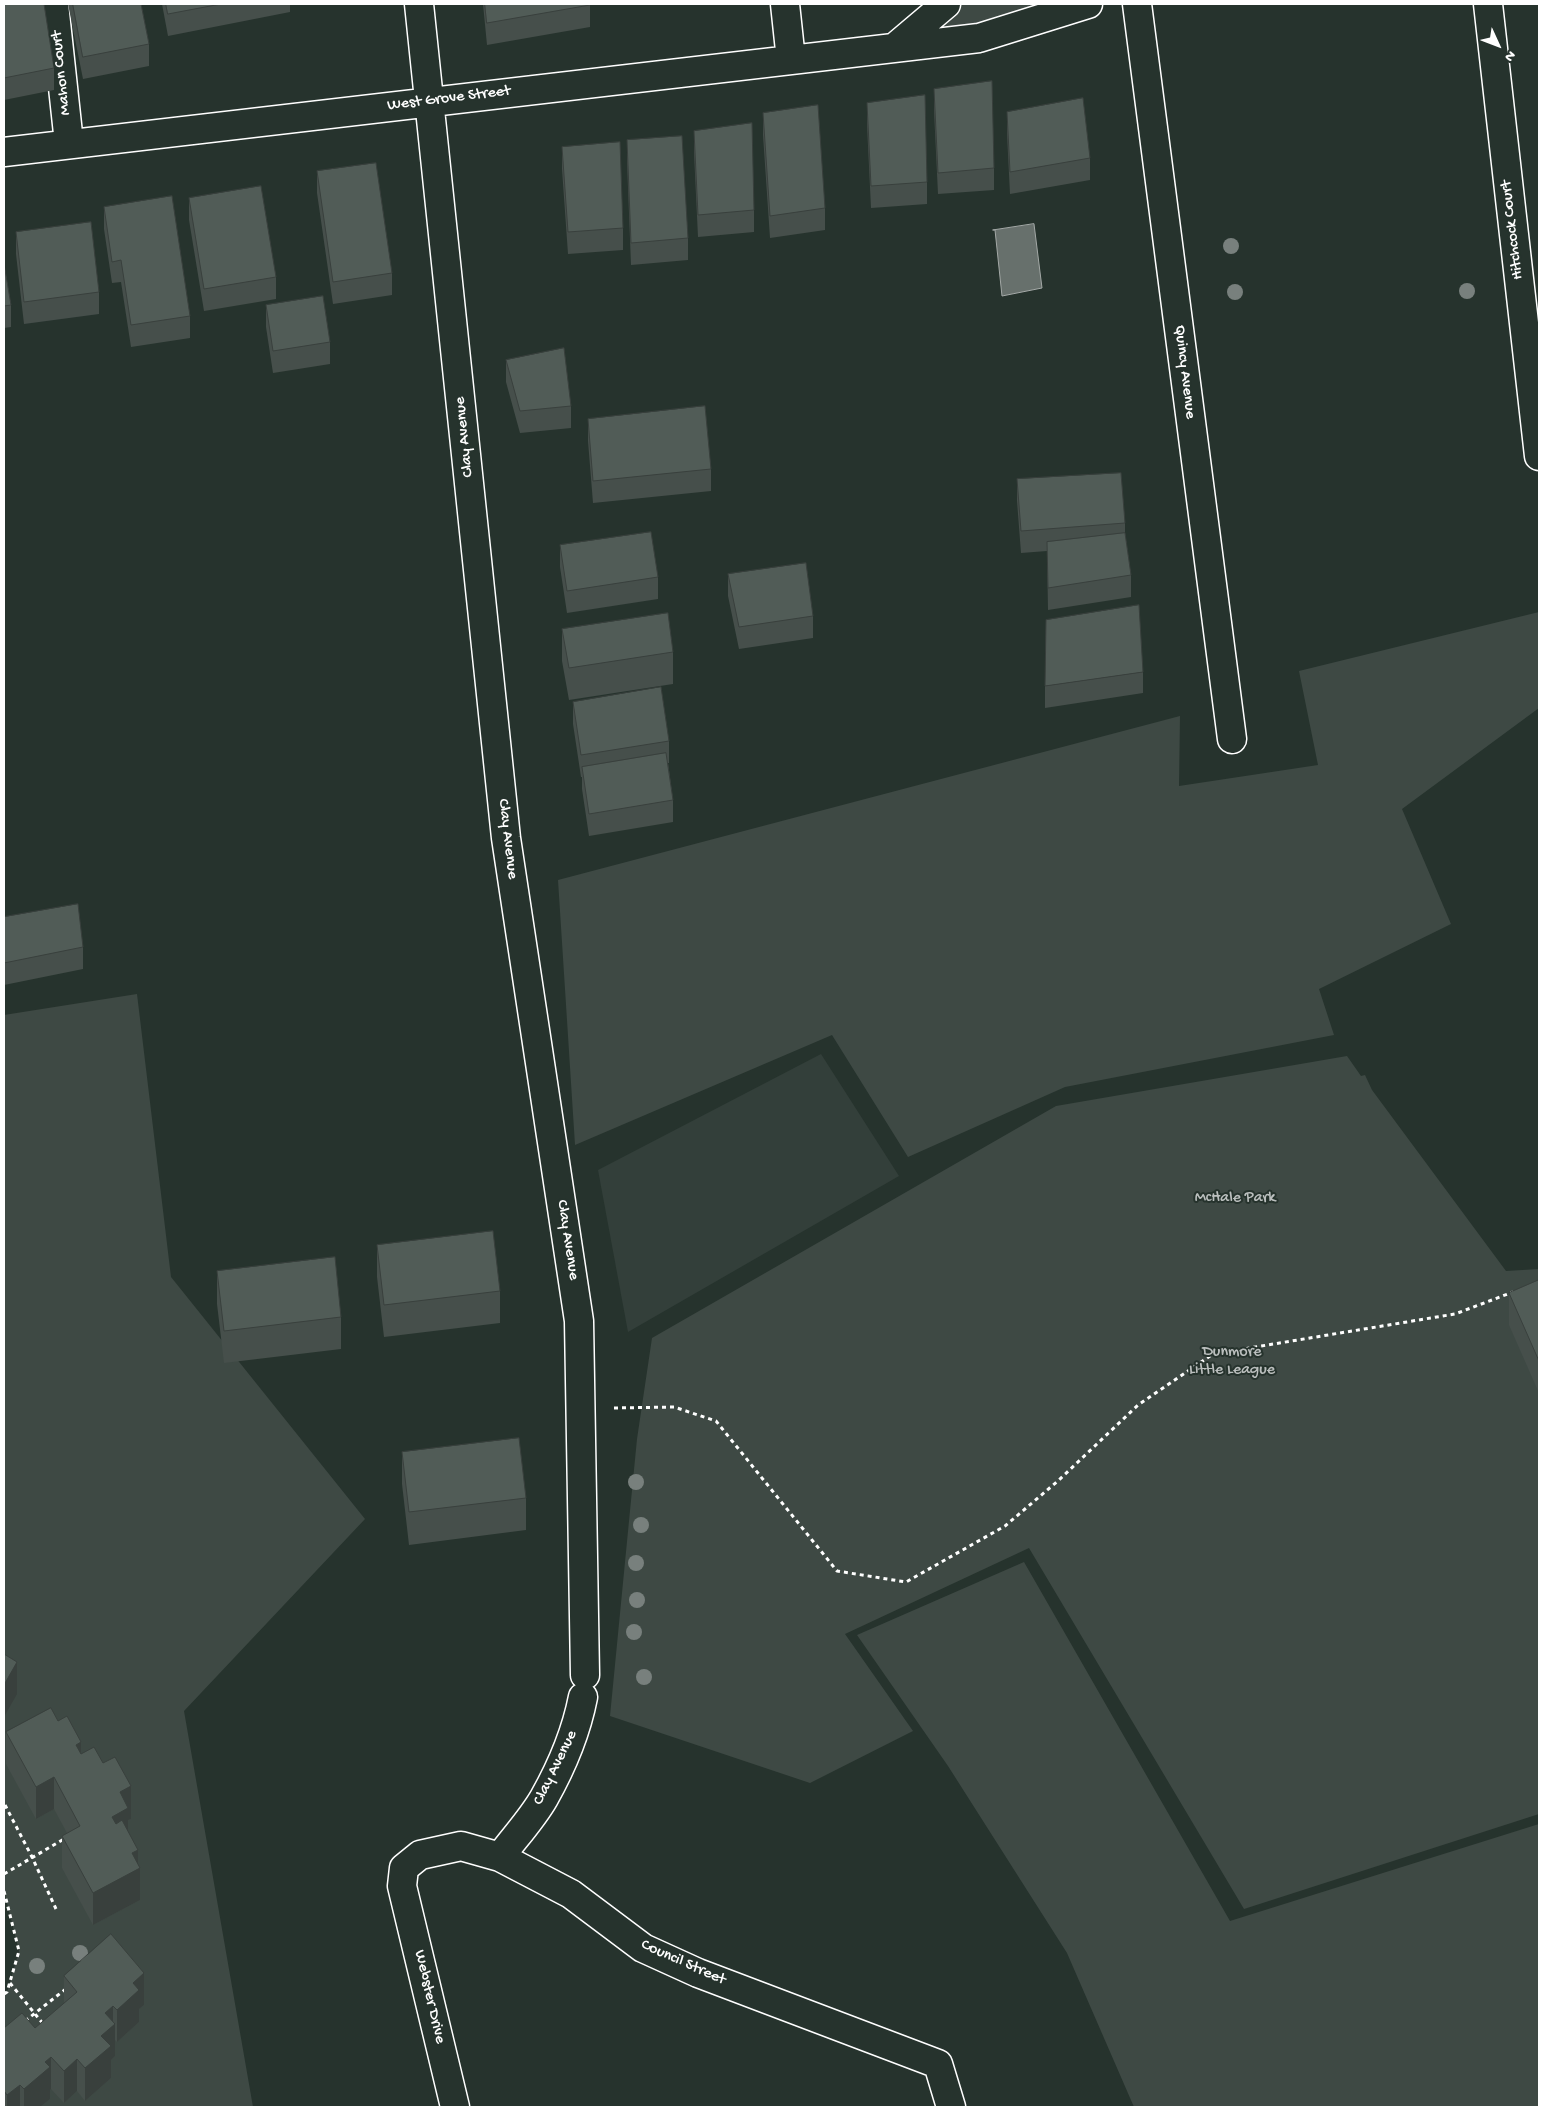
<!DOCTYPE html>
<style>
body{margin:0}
#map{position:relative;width:1543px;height:2111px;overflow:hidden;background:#26332d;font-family:"Gochi Hand",sans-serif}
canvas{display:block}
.frame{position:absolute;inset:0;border:5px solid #fff;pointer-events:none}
.north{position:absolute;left:1473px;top:20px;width:50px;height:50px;-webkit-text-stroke:4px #26332d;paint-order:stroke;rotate:133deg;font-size:14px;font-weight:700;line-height:20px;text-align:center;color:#fff}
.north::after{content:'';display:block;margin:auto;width:18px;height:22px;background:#fff;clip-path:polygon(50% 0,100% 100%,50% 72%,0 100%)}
</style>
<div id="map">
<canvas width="1543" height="2111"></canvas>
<div class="frame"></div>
<div class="north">N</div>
</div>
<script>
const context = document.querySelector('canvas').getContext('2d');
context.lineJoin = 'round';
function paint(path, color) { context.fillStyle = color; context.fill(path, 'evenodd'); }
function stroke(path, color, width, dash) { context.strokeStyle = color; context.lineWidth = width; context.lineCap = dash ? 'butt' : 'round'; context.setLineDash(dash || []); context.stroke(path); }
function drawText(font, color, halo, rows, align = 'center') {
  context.font = font + ' "Gochi Hand",sans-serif'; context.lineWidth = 4; context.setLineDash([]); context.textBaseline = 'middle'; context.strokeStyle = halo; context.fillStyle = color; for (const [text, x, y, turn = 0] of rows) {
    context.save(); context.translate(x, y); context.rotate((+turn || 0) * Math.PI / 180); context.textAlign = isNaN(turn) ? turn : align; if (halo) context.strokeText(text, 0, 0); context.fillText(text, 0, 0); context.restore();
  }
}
paint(new Path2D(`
 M821,1054L899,1176L628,1332L598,1170Z`), '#333f3a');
paint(new Path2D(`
 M946,4H1088L894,48Z
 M1539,612V708L1402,809L1451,924L1319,989L1334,1035L1065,1087L908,1157L832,1035L575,1145L558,880L1180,716L1179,786L1318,765L1299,671Z
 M137,994L171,1277L365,1519L184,1711L253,2107H4V1994L7,1992L19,1951L4,1891V1015Z
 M1347,1056L1361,1076L1365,1075L1372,1090L1506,1271L1539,1269V1814L1244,1909L1029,1548L845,1634L913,1731L810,1783L610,1716L637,1439L652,1338L1056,1106Z
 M1024,1562L1230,1921L1539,1824V2107H1134L1067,1953L948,1766L857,1635Z`), '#3e4944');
const water = new Path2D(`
 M1034,224L1042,288L1002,296L995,230H993Z`);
paint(water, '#67706c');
stroke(water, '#a4a9a7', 1);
const minor = new Path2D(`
 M54,4L69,143
 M419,4L506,838L579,1321L585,1675
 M785,4L791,60
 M1137,4L1232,739
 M1488,4L1539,456
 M894,48L946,4
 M4,152L979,38L1088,4
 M500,1857C514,1838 532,1819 544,1798C562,1766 576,1733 583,1697
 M455,2107L402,1886L404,1868L420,1855L461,1846L500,1857L571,1894L643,1948L698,1973L938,2064L951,2107`);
stroke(minor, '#fff', 31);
stroke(new Path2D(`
 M614,1408L674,1407L716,1421L837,1571L906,1582L1005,1526L1059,1480L1138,1405L1213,1354L1455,1314L1513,1292
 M5,1805L32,1857L56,1909
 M4,1874L64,1839
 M4,1891L19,1951L7,1992L4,1994
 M10,1983L44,2025
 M25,2021L67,1988`), '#fff', 3, [4, 4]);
stroke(minor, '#26332d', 28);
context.fillStyle = '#78807d';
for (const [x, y] of [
 [1231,246],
 [1467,291],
 [1235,292],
 [636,1482],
 [641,1525],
 [636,1563],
 [637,1600],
 [634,1632],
 [644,1677],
 [80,1953],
 [37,1966]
]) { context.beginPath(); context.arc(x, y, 8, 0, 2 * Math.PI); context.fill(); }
paint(new Path2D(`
 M4,4L54,68V90L4,100Z
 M68,4H141L149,44V66L83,79Z
 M162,4H290V12L168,36Z
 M483,4H590V27L487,45Z
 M934,89L994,168V190L938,194L934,111Z
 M867,103L927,182V204L871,208L867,125Z
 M1007,112L1090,158V180L1010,194L1007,134Z
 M763,113L825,208V230L770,238L763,135Z
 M694,131L754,210V232L698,237L694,153Z
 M627,140L688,238V260L631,265L627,162Z
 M562,147L623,228V250L568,254L562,169Z
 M317,171L392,273V295L333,304L317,193Z
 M189,198L276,277V299L204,311L189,220Z
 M104,207L190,316V338L131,347L121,282L112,283L104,229Z
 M16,232L99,292V314L24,324L16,254Z
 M4,264L11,305V327L4,328Z
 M266,305L330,342V364L273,373L266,327Z
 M506,360L571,406V428L520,433L506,382Z
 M588,419L711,469V491L593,503L588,441Z
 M1017,479L1125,523V534L1131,575V597L1048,610L1047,551L1021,553L1017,501Z
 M560,545L658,577V599L567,613L560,567Z
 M728,574L813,616V638L739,649L728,596Z
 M562,629L673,652V684L569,700L562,661Z
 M1143,672V693L1045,708V686Z
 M573,702L669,741V763H668L673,800V822L589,836L582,789V777H581L573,724Z
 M4,917L83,947V969L4,985Z
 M377,1245L500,1291V1323L384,1337L377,1277Z
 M217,1271L341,1317V1349L224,1363L217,1304Z
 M1539,1280V1393L1509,1325V1293Z
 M402,1452L526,1498V1530L409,1545L402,1484Z
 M58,1721L81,1753L131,1819L128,1820V1832L138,1865L140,1900L93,1925L62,1868V1836L67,1833L54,1809L36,1819L6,1764V1732Z
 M64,1976L144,2005L139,2009V2022L117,2042L115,2040V2056L111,2060V2078L85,2101L77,2091L64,2103L51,2089L50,2090V2099L40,2107H4V2028H35L64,2003Z`), '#464f4b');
paint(new Path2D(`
 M17,1662V1694L4,1717V1685Z
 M81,1742V1775L76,1745Z
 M54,1777V1809L36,1819V1787Z
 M131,1786V1819L128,1820V1840L112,1849V1817L120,1792Z
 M138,1850V1869L140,1868V1900L93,1925V1893L132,1853Z
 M144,1973V2005L139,2009V2022L117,2042V2010L133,1983Z
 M113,2006V2025L115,2024V2056L111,2060V2078L85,2101V2068L101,2036L105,2013Z
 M51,2057V2089L50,2090V2099L40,2107H24V2089L45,2062Z
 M77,2059V2091L64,2103V2071Z
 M20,2085V2107H7V2095Z`), '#39403d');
const building = new Path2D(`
 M4,4H44L54,68L4,78Z
 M73,4H141L149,44L83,57Z
 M166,4H221L168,14Z
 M485,4H590V5L487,23Z
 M992,81L994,168L938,173L934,89Z
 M925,95L927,182L871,186L867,103Z
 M1083,98L1090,158L1010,172L1007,112Z
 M818,105L825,208L770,216L763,113Z
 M752,123L754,210L698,215L694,131Z
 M682,136L688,238L631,243L627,140Z
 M620,142L623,228L568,232L562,147Z
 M376,163L392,273L333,282L317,171Z
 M261,186L276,277L204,289L189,198Z
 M172,196L190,316L131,325L121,260L112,262L104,207Z
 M91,222L99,292L24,302L16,232Z
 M4,264L11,305L4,306Z
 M323,296L330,342L273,351L266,305Z
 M564,348L571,406L520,411L506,360Z
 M705,406L711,469L593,481L588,419Z
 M1121,473L1125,523L1021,531L1017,479Z
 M651,532L658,577L567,591L560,545Z
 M1125,533L1131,575L1048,588L1047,542Z
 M806,563L813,616L739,627L728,574Z
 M1139,605L1143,672L1045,686L1046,620Z
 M668,613L673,652L569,668L562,629Z
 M661,687L669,741L581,755L573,702Z
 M666,753L673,800L589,814L582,767Z
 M78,904L83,947L4,963V917Z
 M493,1231L500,1291L384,1305L377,1245Z
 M335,1257L341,1317L224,1331L217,1271Z
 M1539,1280V1361L1509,1293Z
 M519,1438L526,1498L409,1512L402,1452Z
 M4,1654L17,1662L4,1685Z
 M51,1708L58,1721L67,1716L81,1742L76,1745L81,1754L94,1747L103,1763L115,1757L131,1786L120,1792L128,1808L112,1817L116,1824L122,1820L138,1850L132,1853L140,1868L93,1893L62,1836L80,1826L54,1777L36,1787L6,1732Z
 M111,1934L144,1973L133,1983L139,1990L117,2010L113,2006L105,2013L115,2024L101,2036L111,2046L85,2068L77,2059L64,2071L51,2057L45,2062L50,2067L24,2089L20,2085L7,2095L4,2091V2028L22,2013L35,2028L77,1992L64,1976Z`);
paint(building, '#515c57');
stroke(building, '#39403d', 1);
drawText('16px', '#fff', '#26332d', [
 ["Mahon Court",62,73,-96],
 ["West Grove Street",449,99,-7],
 ["Hitchcock Court",1513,230,-97],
 ["Quincy Avenue",1184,372,83],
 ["Clay Avenue",465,437,-96],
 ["Clay Avenue",507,839,83],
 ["Clay Avenue",567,1240,81],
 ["Clay Avenue",556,1768,-64],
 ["Council Street",683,1963,24],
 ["Webster Drive",429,1997,77]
]);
drawText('16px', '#bbbfbe', '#26332d', [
 ["McHale Park",1235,1199],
 ["Dunmore",1232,1353],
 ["Little League",1232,1371]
]);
</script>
